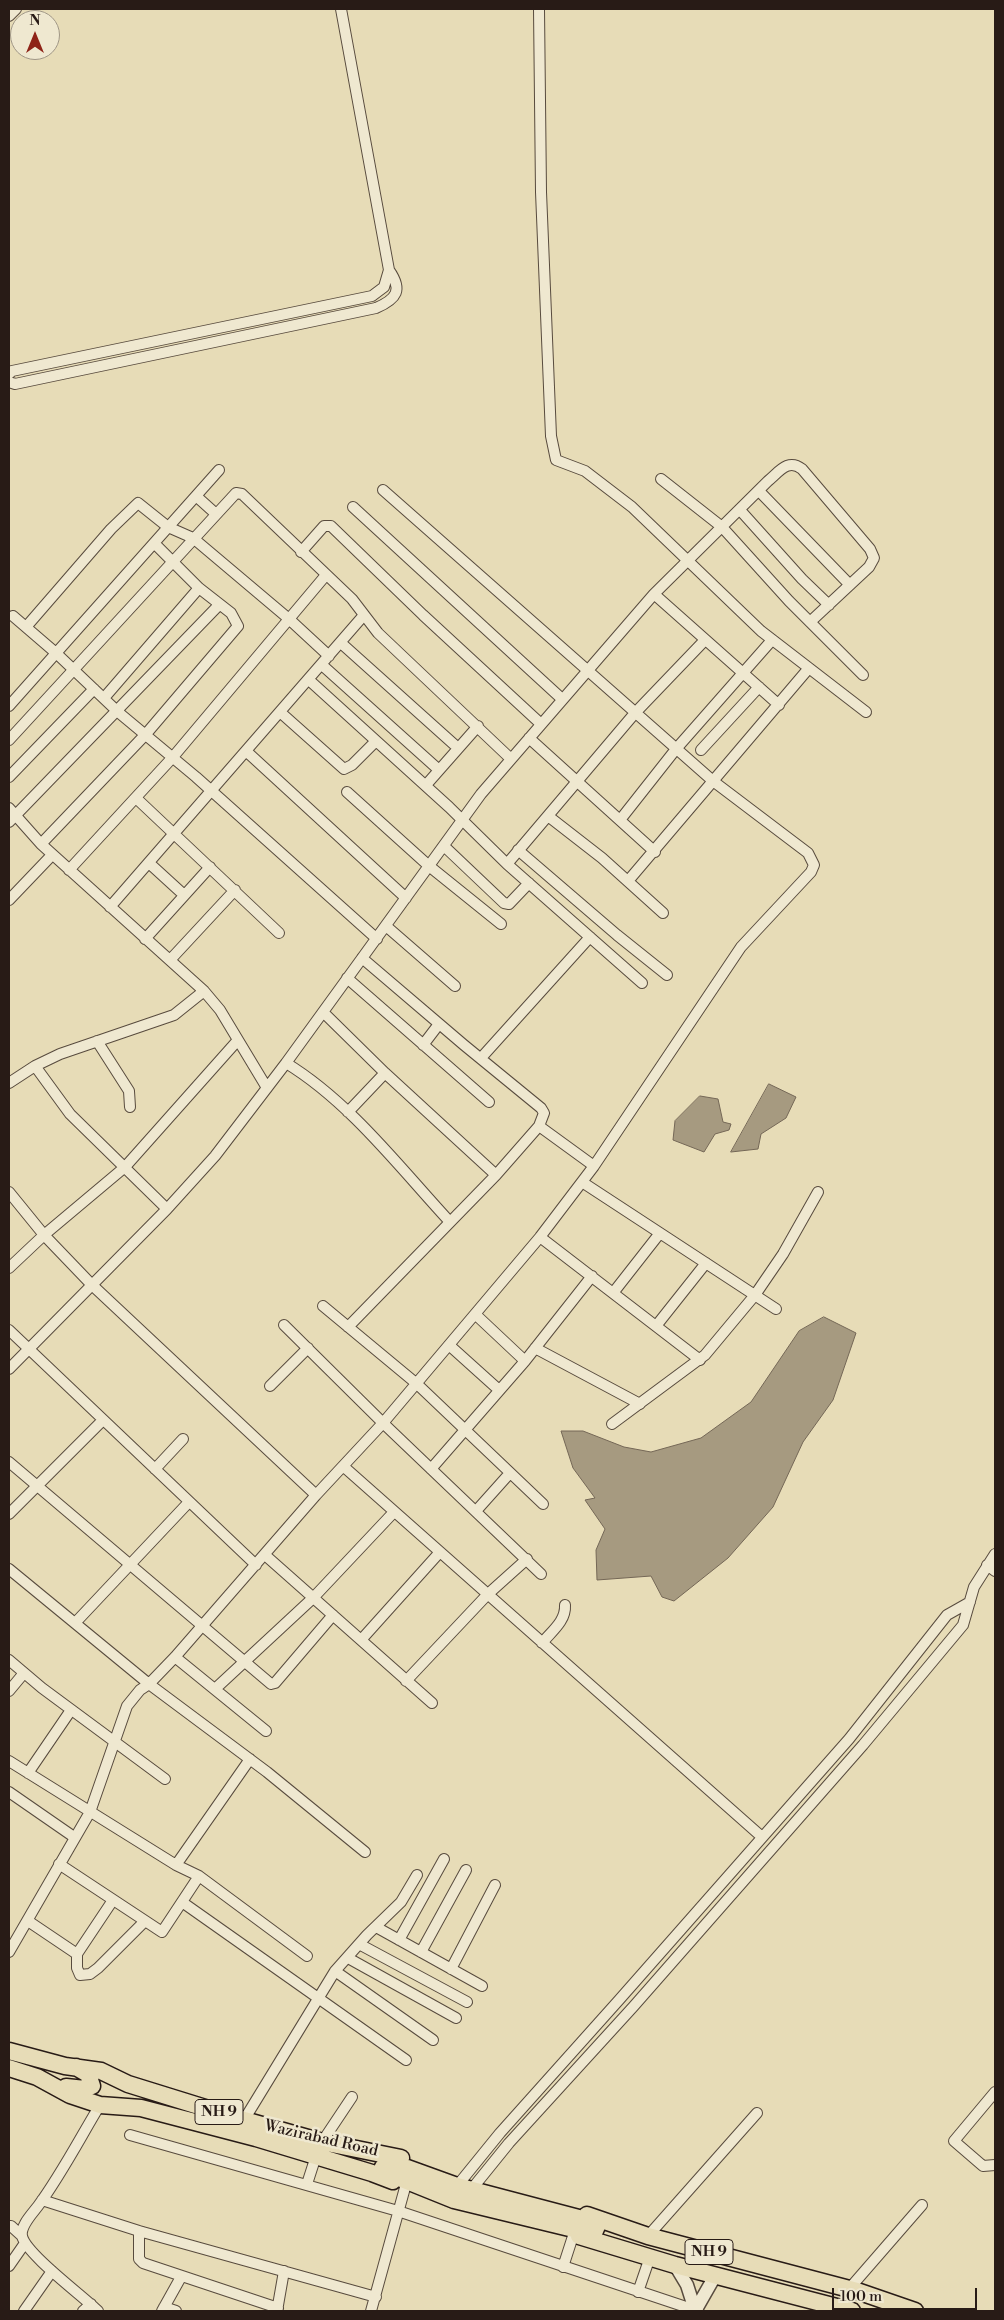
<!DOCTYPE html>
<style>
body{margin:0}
#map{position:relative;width:1004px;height:2320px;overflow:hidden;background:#e7dcb7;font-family:"Libre Bodoni",serif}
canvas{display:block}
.frame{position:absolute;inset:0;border:10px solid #281b16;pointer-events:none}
.north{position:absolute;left:10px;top:10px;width:50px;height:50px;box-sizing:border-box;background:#efe8d0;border:1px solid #9f9686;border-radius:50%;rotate:0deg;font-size:14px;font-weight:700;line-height:20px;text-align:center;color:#281b16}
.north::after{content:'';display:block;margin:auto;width:18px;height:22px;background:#8f2418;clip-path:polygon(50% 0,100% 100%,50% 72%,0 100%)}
.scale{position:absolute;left:832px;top:2288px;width:145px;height:22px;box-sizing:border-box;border:2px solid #281b16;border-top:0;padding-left:6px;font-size:15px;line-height:18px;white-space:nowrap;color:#281b16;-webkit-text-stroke:4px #efe8d0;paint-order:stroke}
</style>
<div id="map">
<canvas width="1004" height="2320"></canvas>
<div class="frame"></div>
<div class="north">N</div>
<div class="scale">100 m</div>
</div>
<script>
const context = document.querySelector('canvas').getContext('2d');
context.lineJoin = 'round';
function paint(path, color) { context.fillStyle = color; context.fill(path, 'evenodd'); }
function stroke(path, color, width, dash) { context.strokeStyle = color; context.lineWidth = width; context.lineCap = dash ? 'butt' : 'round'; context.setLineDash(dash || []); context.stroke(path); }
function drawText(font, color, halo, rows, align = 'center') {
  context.font = font + ' "Libre Bodoni",serif'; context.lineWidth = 5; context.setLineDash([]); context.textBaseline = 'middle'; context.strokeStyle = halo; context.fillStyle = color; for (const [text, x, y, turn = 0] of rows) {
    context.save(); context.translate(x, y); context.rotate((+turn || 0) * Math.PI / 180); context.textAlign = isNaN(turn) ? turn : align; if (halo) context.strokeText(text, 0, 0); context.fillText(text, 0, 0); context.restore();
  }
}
const water = new Path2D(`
 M769,1084L796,1097L786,1118L761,1134L758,1149L731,1152Z
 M700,1096L718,1099L723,1122L731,1124L729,1130L715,1134L704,1152L673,1140L675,1121Z
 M824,1317L856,1333L833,1400L803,1442L773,1507L728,1558L674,1601L662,1597L651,1576L597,1580L596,1550L605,1529L585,1500L595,1498L573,1468L561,1431H583L624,1447L651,1452L701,1438L751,1402L799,1331Z`);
paint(water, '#a69a80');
stroke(water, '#746756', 1);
const minor = new Path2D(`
 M539,9L541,192L551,436L556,460L585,471L632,507L761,631L866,712
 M9,16L16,9
 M9,374L12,371L372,296L384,287L389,270L341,9
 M9,382L15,384L376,308C397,299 403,290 389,270
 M661,479L722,527L789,601L863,675
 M759,491L850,585
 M196,496L216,514
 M353,507L562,699
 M740,510L802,579L829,605
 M301,552L324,526H331L423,615L541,724
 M654,594L779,705
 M13,616L56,653L118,712L196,777L377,939
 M26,627L111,529L138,503L168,527L193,538L289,619L329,656
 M341,643L458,748
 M322,665L439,770
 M309,680L449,807L507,864L642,983
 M104,698L199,588
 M9,706L219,470
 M280,712L344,769L352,765L376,741
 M529,738L655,852
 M9,740L236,493L242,494L352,599L378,633L511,759
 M701,750L759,687
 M246,751L406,898
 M9,777L94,689
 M426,785L478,726
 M347,792L429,866L501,924
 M136,798L279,933
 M9,808L41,844L204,991L220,1010L267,1088
 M548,816L602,858L663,913
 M620,820L676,749L772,640
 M9,822L217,607
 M41,844L146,734L238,626L231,613L199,588L154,543
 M444,846L504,903L509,904L529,883
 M518,850L617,935L667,975
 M149,863L184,895
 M507,864L635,713L705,640
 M69,870L173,757L326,575
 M628,881L809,668
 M9,900L52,855
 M110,907L364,615
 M386,926L455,986
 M145,939L210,867
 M170,960L235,890
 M347,978L489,1102
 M323,1012L385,1073L496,1175
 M97,1041L129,1091L130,1107
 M423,1045L439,1024
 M481,1058L590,937
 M286,1063C350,1102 400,1168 450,1222
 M35,1066L70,1114L167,1209
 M9,1083L35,1066L60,1054L174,1015L204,991
 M348,1112L385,1073
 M539,1126L594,1166
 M582,1182L776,1309
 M9,1192L44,1235L91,1284L316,1495
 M540,1237L700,1360
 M9,1268L44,1235L125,1167L238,1040
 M613,1293L660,1233
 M323,1306L417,1384L543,1504
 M475,1314L525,1361
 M284,1325L383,1423L541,1574
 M656,1326L706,1263
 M348,1327L496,1175L539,1126L544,1113L541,1108L464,1045L362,958
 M9,1330L256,1565
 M449,1345L499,1390
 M535,1348L640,1404
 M9,1369L167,1209L215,1156L286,1063L481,794L654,594L768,481C779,472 788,458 802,469L870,549L874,558L869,567L810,622
 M270,1386L308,1348
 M612,1424L705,1355L755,1295L783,1254L818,1192
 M9,1462L271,1684L275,1683L333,1615
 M343,1466L762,1837
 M155,1469L183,1439
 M431,1469L525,1361L592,1276
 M476,1511L510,1473
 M9,1514L103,1420
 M265,1555L432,1703
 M987,1565L995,1571
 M9,1569L149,1684L267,1772L365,1852
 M75,1623L189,1502
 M361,1640L440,1552
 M542,1643C552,1631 566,1621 565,1605
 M175,1657L266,1731
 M9,1660L42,1688L165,1779
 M406,1681L488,1594L527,1559
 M215,1689L313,1598L394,1512
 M9,1691L24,1673
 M9,1761L176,1865L199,1876L307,1956
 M28,1773L71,1710
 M9,1792L74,1837
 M59,1864L162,1932L199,1876
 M176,1865L250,1759
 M113,1900L77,1954V1968L80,1975L90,1974L98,1968L145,1921
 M182,1902L406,2060
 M28,1921L77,1954
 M376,1927L482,1986
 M399,1940L444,1859
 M359,1944L467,2002
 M9,1952L90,1812L127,1706L140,1690L149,1684L175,1657L316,1495L383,1423L540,1237L594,1166L741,947L811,872L814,865L808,853L713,781L383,490
 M421,1952L466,1870
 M348,1958L456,2018
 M451,1969L495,1885
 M335,1971L433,2040
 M995,2092L954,2141L983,2166L995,2165
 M244,2120L335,1971L367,1935L401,1902L417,1875
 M130,2135L398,2211L698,2311
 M322,2142L352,2097
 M307,2184L316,2156
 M457,2186L500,2133L619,2000L849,1739L947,1615L970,1602
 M471,2190L509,2143L633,2007L863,1745L963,1625L974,1587L995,1554
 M42,2200L139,2231L376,2297
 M9,2226H11L22,2236
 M139,2231V2259L143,2263L278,2308
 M648,2236L757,2113
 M9,2266L25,2243
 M563,2267L574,2233
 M849,2289L922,2205
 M638,2292L650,2257
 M164,2307L176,2311
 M24,2311L52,2271
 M83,2311L91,2304
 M98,2311C83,2296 26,2254 22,2236C20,2226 32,2214 38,2206C61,2175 80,2138 100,2105
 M162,2311L181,2277
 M277,2311L284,2271
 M371,2311L406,2184`);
const tertiary = new Path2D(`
 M675,2265L687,2285L695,2310
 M695,2311L715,2276`);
const trunk = new Path2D(`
 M9,2051L65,2066L101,2071L128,2084L244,2120L322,2142L401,2158
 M9,2068L37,2077L70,2095L100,2105L141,2108L256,2138L372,2173L393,2181
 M66,2087L85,2089L92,2086L88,2074L76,2067
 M386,2163L399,2165L457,2186L590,2221L597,2226L594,2233H590L454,2200L392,2175L385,2171L383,2167Z
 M587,2215L648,2236L857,2291L915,2311
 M579,2236L675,2265L852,2311`);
stroke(minor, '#584b3e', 12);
stroke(tertiary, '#584b3e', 15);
stroke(trunk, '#281b16', 19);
stroke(minor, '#efe8d0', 10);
stroke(tertiary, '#efe8d0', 12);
stroke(trunk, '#e7dcb7', 16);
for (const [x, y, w] of [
 [219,2112,48],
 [709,2252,48]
]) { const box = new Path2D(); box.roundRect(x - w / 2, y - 12.5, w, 25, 4); context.fillStyle = '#efe8d0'; context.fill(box); stroke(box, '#281b16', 1); }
drawText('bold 15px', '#281b16', null, [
 ["NH 9",219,2112],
 ["NH 9",709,2252]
]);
drawText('16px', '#281b16', '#efe8d0', [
 ["Wazirabad Road",321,2139,13]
]);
</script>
